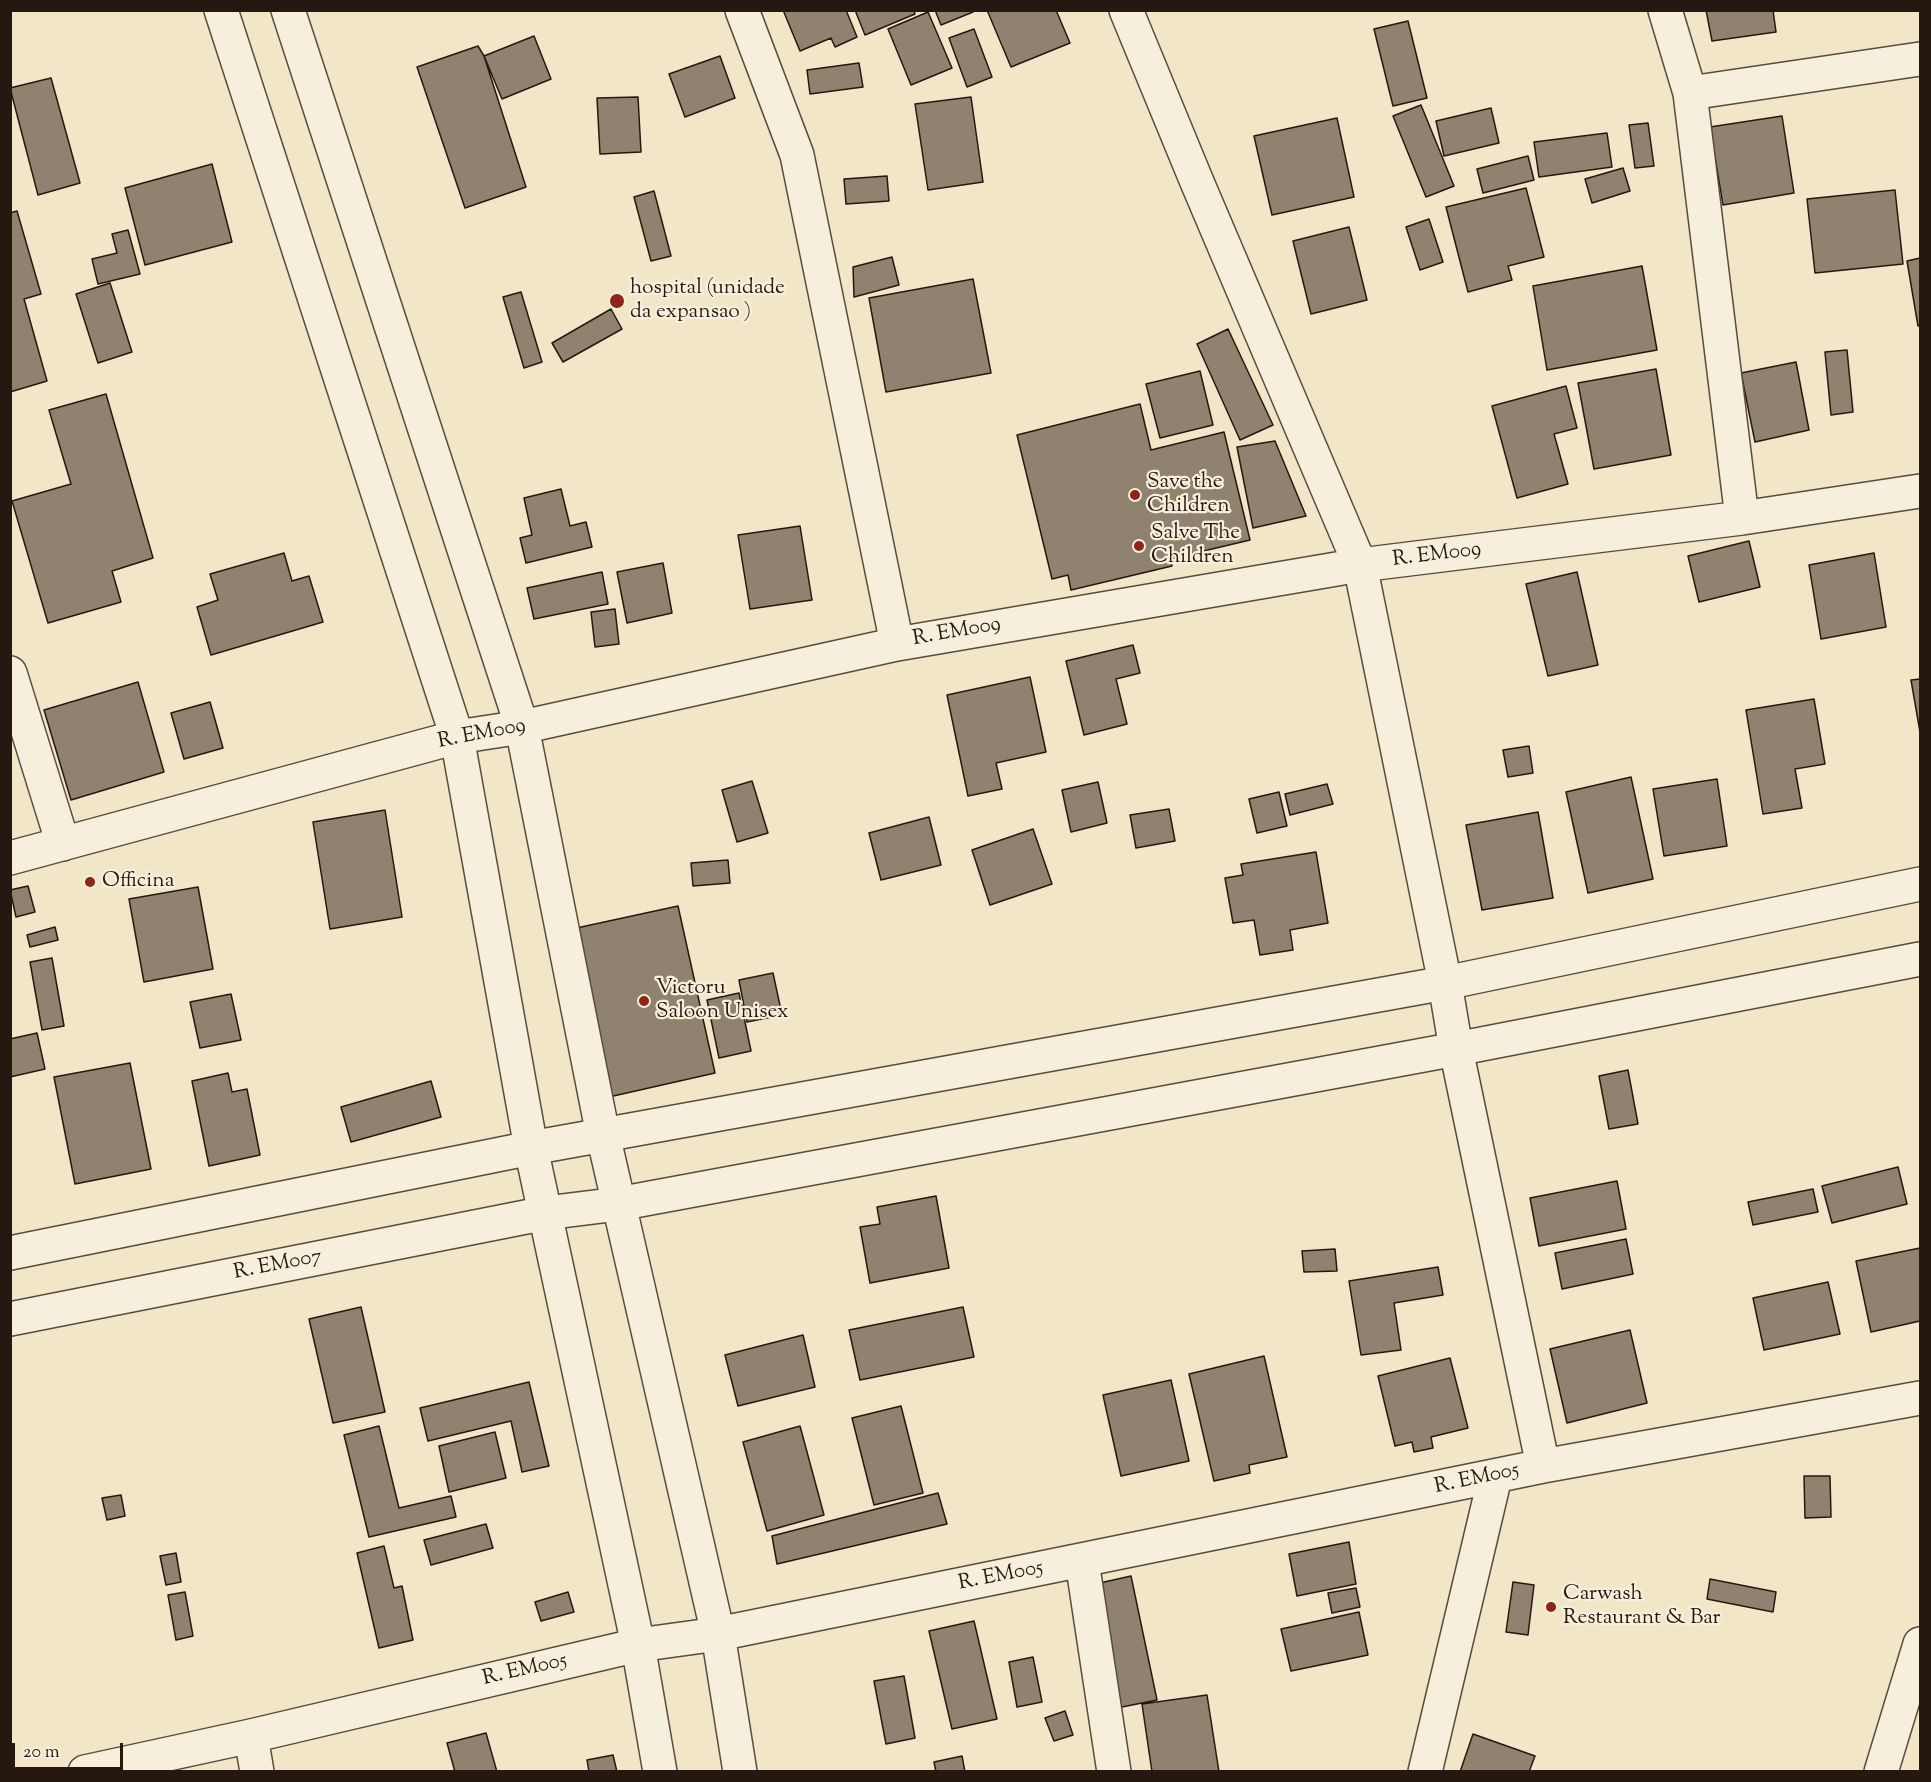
<!DOCTYPE html>
<style>
body{margin:0}
#map{position:relative;width:1931px;height:1782px;overflow:hidden;background:#f1e6c7;font-family:"Sorts Mill Goudy",serif}
canvas{display:block}
.frame{position:absolute;inset:0;border:12px solid #251810;pointer-events:none}
.scale{position:absolute;left:12px;top:1743px;width:111px;height:27px;box-sizing:border-box;border:3px solid #251810;border-top:0;padding-left:8px;font-size:18px;line-height:21px;white-space:nowrap;color:#251810;-webkit-text-stroke:4px #f6efdb;paint-order:stroke}
</style>
<div id="map">
<canvas width="1931" height="1782"></canvas>
<div class="frame"></div>
<div class="scale">20 m</div>
</div>
<script>
const context = document.querySelector('canvas').getContext('2d');
context.lineJoin = 'round';
function paint(path, color) { context.fillStyle = color; context.fill(path, 'evenodd'); }
function stroke(path, color, width, dash) { context.strokeStyle = color; context.lineWidth = width; context.lineCap = dash ? 'butt' : 'round'; context.setLineDash(dash || []); context.stroke(path); }
function drawText(font, color, halo, rows, align = 'center') {
  context.font = font + ' "Sorts Mill Goudy",serif'; context.lineWidth = 4.5; context.setLineDash([]); context.textBaseline = 'middle'; context.strokeStyle = halo; context.fillStyle = color; for (const [text, x, y, turn = 0] of rows) {
    context.save(); context.translate(x, y); context.rotate((+turn || 0) * Math.PI / 180); context.textAlign = isNaN(turn) ? turn : align; if (halo) context.strokeText(text, 0, 0); context.fillText(text, 0, 0); context.restore();
  }
}
const building = new Path2D(`
 M783,10H846L857,37L835,47L831,38L800,51Z
 M855,10H914L915,14L865,35Z
 M935,10H972L973,12L941,25Z
 M987,10H1056L1070,43L1011,67Z
 M1706,10H1773L1776,32L1712,41Z
 M928,12L952,68L911,85L888,29Z
 M1408,21L1427,98L1393,106L1374,29Z
 M974,29L992,77L967,87L949,38Z
 M534,36L551,79L502,99L484,56Z
 M478,46L484,56L526,187L465,208L417,67Z
 M720,56L735,98L685,117L669,74Z
 M859,63L863,87L810,94L807,70Z
 M51,78L80,183L38,195L10,88Z
 M638,97L641,152L600,154L597,98Z
 M971,97L983,182L928,190L915,104Z
 M1421,105L1454,186L1426,197L1393,116Z
 M1491,108L1499,143L1444,156L1436,121Z
 M1782,116L1794,193L1723,205L1710,127Z
 M1337,118L1354,197L1272,215L1254,136Z
 M1648,123L1654,166L1635,168L1629,125Z
 M1607,133L1612,167L1539,177L1534,142Z
 M1528,156L1534,180L1483,193L1477,169Z
 M212,164L232,242L145,265L125,188Z
 M1623,168L1630,191L1592,203L1585,179Z
 M887,176L889,201L846,204L844,179Z
 M1526,188L1544,257L1508,266L1512,280L1468,292L1446,207Z
 M1895,190L1903,264L1815,273L1807,199Z
 M654,191L671,256L651,261L634,197Z
 M17,211L41,294L24,299L47,381L10,392V213Z
 M1429,219L1443,262L1420,270L1406,227Z
 M1349,227L1367,300L1311,314L1293,241Z
 M128,230L140,274L98,284L92,259L117,253L112,234Z
 M892,257L899,285L854,297L853,267Z
 M1920,258V325L1918,326L1907,261Z
 M1642,266L1657,350L1547,370L1533,286Z
 M973,279L991,373L886,392L869,298Z
 M110,283L132,352L98,363L76,294Z
 M521,292L542,362L524,368L503,297Z
 M611,309L622,329L563,362L552,343Z
 M1228,329L1273,425L1240,440L1197,344Z
 M1847,350L1853,412L1831,415L1825,352Z
 M1796,362L1809,430L1755,442L1741,373Z
 M1656,369L1671,455L1594,469L1578,383Z
 M1200,371L1213,425L1160,438L1146,384Z
 M1566,386L1577,428L1554,434L1568,484L1517,498L1492,406Z
 M106,394L153,558L112,571L121,602L48,623L12,501L71,484L49,410Z
 M1140,404L1151,450L1224,432L1250,540L1170,559L1172,566L1071,590L1068,575L1052,579L1017,435Z
 M1275,441L1306,516L1253,528L1237,447Z
 M561,489L570,526L586,522L592,547L526,563L520,538L532,535L524,498Z
 M800,526L812,600L750,609L738,535Z
 M1749,541L1760,587L1699,602L1688,556Z
 M284,553L292,581L309,576L323,622L211,655L197,607L218,600L210,574Z
 M1874,553L1886,627L1821,639L1809,565Z
 M663,563L672,613L627,623L617,572Z
 M602,572L608,604L534,619L527,588Z
 M1577,572L1598,665L1548,676L1526,584Z
 M615,609L619,644L595,647L591,612Z
 M1133,645L1140,673L1116,679L1127,724L1084,735L1066,661Z
 M1030,677L1046,752L996,763L1002,789L968,796L947,695Z
 M1920,679V732L1911,680Z
 M138,682L164,772L71,800L44,710Z
 M1814,699L1825,764L1795,769L1802,808L1763,814L1746,710Z
 M210,702L223,748L184,759L171,713Z
 M1529,746L1533,773L1508,777L1503,750Z
 M1631,777L1653,879L1588,893L1566,792Z
 M1717,779L1727,846L1664,856L1653,789Z
 M752,781L768,833L737,842L722,790Z
 M1098,782L1107,823L1071,832L1062,790Z
 M1327,784L1333,804L1290,815L1285,794Z
 M1279,792L1287,826L1257,833L1249,799Z
 M1169,809L1175,841L1136,848L1130,815Z
 M385,810L402,917L330,929L313,822Z
 M1538,812L1553,898L1482,910L1466,825Z
 M929,817L941,865L881,880L869,833Z
 M1033,829L1052,884L990,905L972,850Z
 M1316,852L1328,923L1290,930L1293,950L1260,955L1254,920L1233,923L1225,878L1243,875L1241,864Z
 M728,860L730,883L693,886L691,863Z
 M28,886L35,912L16,917L10,890Z
 M198,887L213,969L144,982L129,899Z
 M678,906L715,1073L609,1097L572,929Z
 M55,927L58,940L30,947L27,935Z
 M52,958L64,1026L42,1030L30,962Z
 M773,973L782,1015L747,1022L739,980Z
 M739,993L751,1051L719,1058L707,1000Z
 M231,994L241,1040L200,1048L190,1002Z
 M37,1033L45,1069L10,1077V1039Z
 M130,1063L151,1169L75,1184L54,1077Z
 M1628,1070L1638,1124L1609,1129L1599,1076Z
 M228,1073L232,1092L247,1089L260,1155L209,1166L192,1081Z
 M431,1081L441,1117L351,1142L341,1107Z
 M1898,1167L1907,1204L1832,1223L1822,1186Z
 M1617,1181L1626,1229L1539,1246L1530,1198Z
 M1813,1189L1818,1212L1753,1225L1748,1202Z
 M936,1196L949,1268L870,1283L860,1227L880,1224L877,1207Z
 M1626,1239L1633,1274L1562,1289L1555,1253Z
 M1920,1248V1321L1871,1332L1856,1261Z
 M1335,1249L1337,1271L1304,1272L1302,1251Z
 M1438,1267L1443,1295L1394,1303L1401,1350L1361,1355L1349,1281Z
 M1828,1282L1840,1334L1764,1350L1753,1298Z
 M361,1307L385,1412L333,1423L309,1319Z
 M963,1307L974,1357L860,1380L849,1330Z
 M1630,1330L1647,1403L1567,1423L1550,1349Z
 M803,1335L815,1387L738,1406L725,1355Z
 M1264,1356L1287,1457L1249,1465L1250,1473L1214,1481L1189,1374Z
 M1450,1358L1468,1428L1431,1437L1433,1448L1414,1452L1412,1442L1395,1446L1378,1376Z
 M1171,1380L1189,1461L1121,1476L1103,1395Z
 M529,1382L549,1466L522,1472L511,1421L428,1441L420,1408Z
 M901,1406L923,1493L874,1505L852,1418Z
 M379,1426L399,1508L451,1496L456,1517L369,1537L344,1435Z
 M800,1426L824,1515L767,1531L743,1442Z
 M495,1432L506,1478L449,1492L439,1446Z
 M1804,1476H1830L1831,1517L1805,1518Z
 M938,1493L947,1524L777,1564L772,1536Z
 M121,1495L125,1516L107,1520L102,1498Z
 M486,1524L493,1548L431,1565L424,1540Z
 M1349,1542L1356,1584L1297,1596L1289,1554Z
 M384,1546L394,1588L402,1586L413,1640L379,1648L357,1553Z
 M176,1553L181,1582L166,1585L160,1556Z
 M1131,1576L1157,1700L1117,1708L1091,1585Z
 M1710,1579L1776,1592L1773,1612L1707,1599Z
 M1513,1582L1534,1585L1528,1635L1506,1632Z
 M1356,1588L1360,1607L1332,1613L1328,1593Z
 M185,1592L193,1636L176,1640L168,1595Z
 M568,1592L574,1612L541,1621L535,1602Z
 M1359,1612L1368,1655L1291,1671L1281,1629Z
 M974,1621L997,1719L952,1729L929,1631Z
 M1033,1657L1042,1702L1017,1707L1009,1662Z
 M904,1676L915,1738L886,1744L874,1681Z
 M1207,1695L1219,1772H1152L1142,1704Z
 M1065,1711L1073,1735L1054,1741L1045,1718Z
 M486,1733L497,1772H455L447,1743Z
 M1473,1734L1535,1756L1529,1772H1460Z
 M613,1755L617,1772H589L587,1760Z
 M962,1756L965,1772H936L934,1762Z`);
paint(building, '#8f836f');
stroke(building, '#251810', 1.5);
const minor = new Path2D(`
 M221,10L457,737L531,1148L638,1645L660,1772
 M288,10L522,727L603,1135L718,1634L740,1772
 M742,10L797,155L897,644
 M1126,10L1197,182L1360,565L1445,983L1456,1049L1543,1466
 M1665,10L1690,93L1742,518
 M1690,93L1920,59
 M10,673L63,844
 M10,858L457,737L522,727L897,644L1360,565L1742,518L1920,491
 M10,1253L531,1148L1445,983L1920,884
 M10,1319L546,1213L618,1204L1456,1049L1920,959
 M1082,1561L1114,1772
 M251,1736L257,1772
 M85,1772L251,1736L638,1645L718,1634L1543,1466L1920,1398
 M1425,1772L1495,1477`);
const tertiary = new Path2D(`
 M1881,1772L1920,1644`);
stroke(minor, '#584c3e', 36);
stroke(tertiary, '#584c3e', 36);
stroke(minor, '#f6efdb', 33);
stroke(tertiary, '#f6efdb', 33);
for (const [x, y, r, color] of [
 [617,301,8,"#8f2418"],
 [1135,495,6,"#8f2418"],
 [1139,546,6,"#8f2418"],
 [90,882,6,"#8f2418"],
 [644,1001,6,"#8f2418"],
 [1551,1607,6,"#8f2418"]
]) { const dot = new Path2D(); dot.arc(x, y, r, 0, 2 * Math.PI); context.fillStyle = color; context.fill(dot); stroke(dot, '#f6efdb', 2); }
drawText('21px', '#251810', '#f6efdb', [
 ["hospital (unidade",630,289],
 ["da expansao )",630,313],
 ["Save the",1147,483],
 ["Children",1147,507],
 ["Salve The",1151,534],
 ["Children",1151,558],
 ["Officina",102,882],
 ["Victoru",656,989],
 ["Saloon Unisex",656,1013],
 ["Carwash",1563,1595],
 ["Restaurant & Bar",1563,1619]
], 'left');
drawText('21px', '#251810', '#f6efdb', [
 ["R. EM009",1437,556,-7],
 ["R. EM009",957,633,-10],
 ["R. EM009",482,735,-11],
 ["R. EM007",278,1266,-11],
 ["R. EM005",1477,1480,-12],
 ["R. EM005",1001,1577,-11],
 ["R. EM005",525,1671,-13]
]);
</script>
